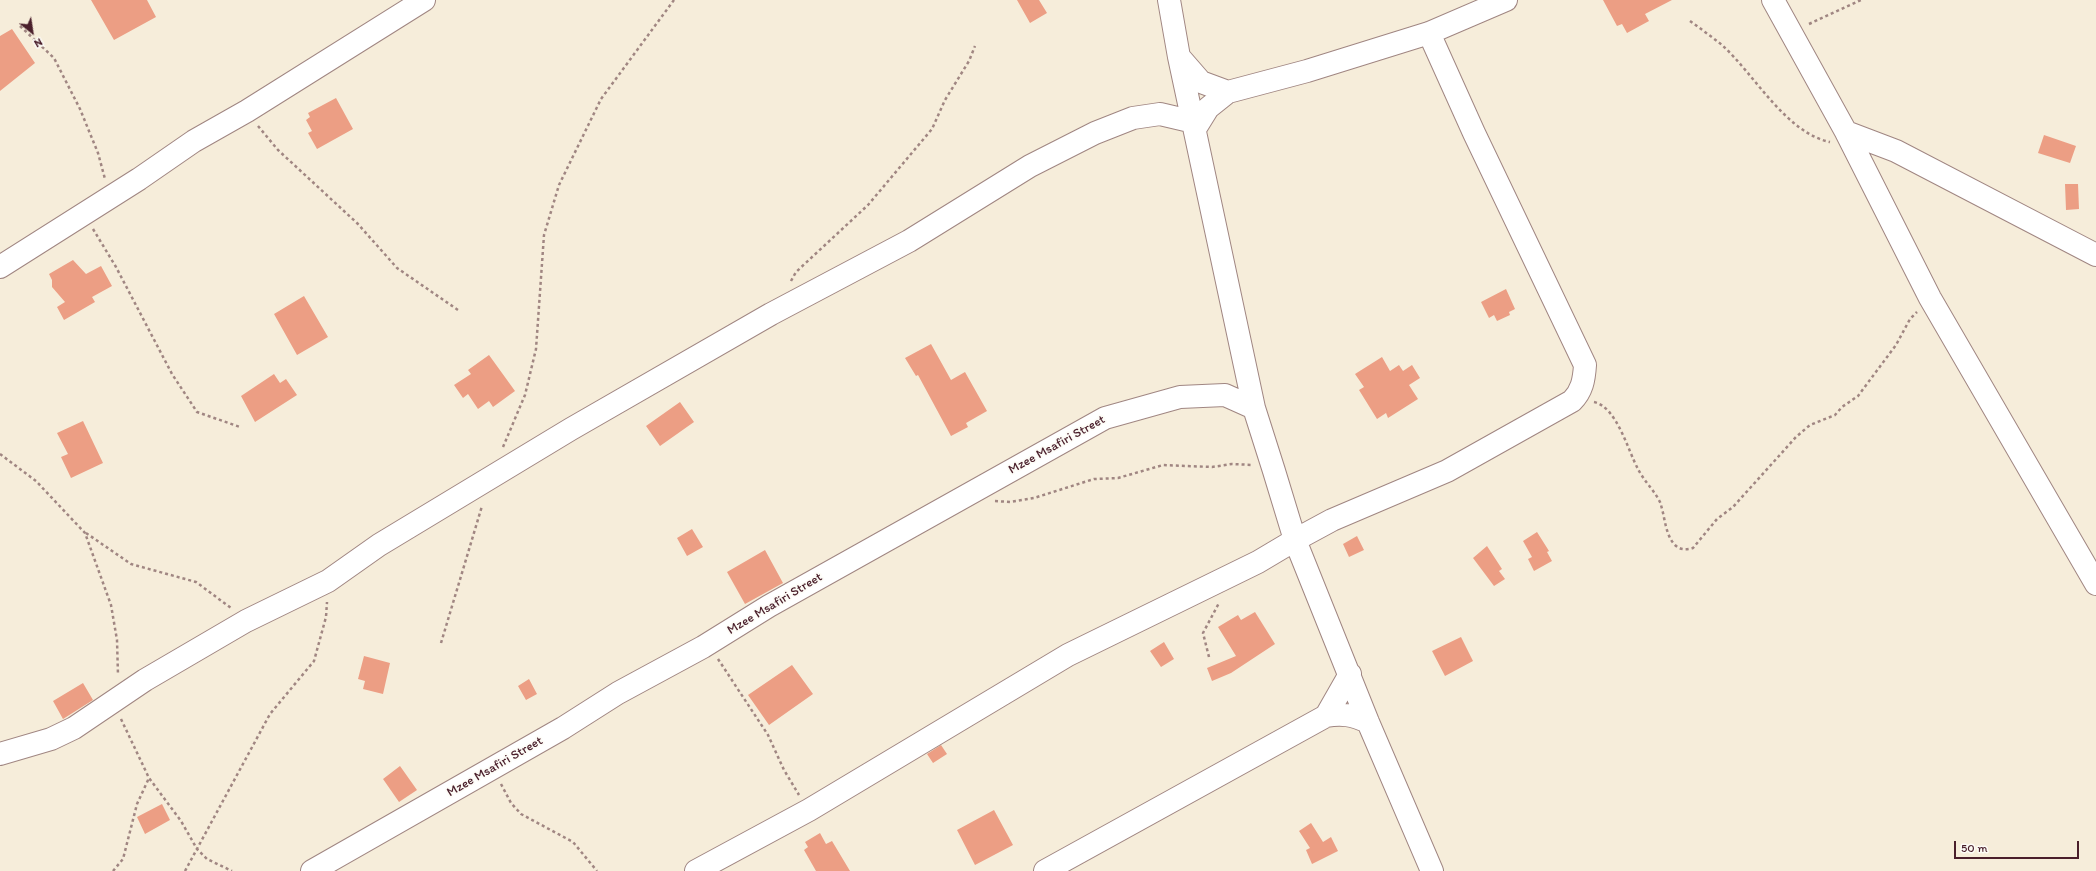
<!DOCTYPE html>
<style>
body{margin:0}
#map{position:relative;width:2096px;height:871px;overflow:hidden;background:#f6edda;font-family:Itim,sans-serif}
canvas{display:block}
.north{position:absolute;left:12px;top:12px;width:40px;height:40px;-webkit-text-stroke:3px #fdfcf7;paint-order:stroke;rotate:150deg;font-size:11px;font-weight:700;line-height:16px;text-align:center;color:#4a1f2b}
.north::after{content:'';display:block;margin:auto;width:14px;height:18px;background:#4a1f2b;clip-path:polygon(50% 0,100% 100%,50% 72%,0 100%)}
.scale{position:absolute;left:1954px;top:841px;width:125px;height:18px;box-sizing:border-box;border:2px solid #4a1f2b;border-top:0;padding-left:5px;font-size:12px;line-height:14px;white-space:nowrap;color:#4a1f2b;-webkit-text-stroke:3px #fdfcf7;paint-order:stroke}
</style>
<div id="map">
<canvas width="2096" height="871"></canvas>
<div class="north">N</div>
<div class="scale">50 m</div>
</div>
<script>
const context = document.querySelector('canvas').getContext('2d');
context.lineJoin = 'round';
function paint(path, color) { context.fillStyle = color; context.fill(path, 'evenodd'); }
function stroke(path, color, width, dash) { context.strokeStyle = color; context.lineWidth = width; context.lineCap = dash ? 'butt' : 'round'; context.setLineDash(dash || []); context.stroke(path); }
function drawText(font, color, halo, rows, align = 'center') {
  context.font = font + ' Itim,sans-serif'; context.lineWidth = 3.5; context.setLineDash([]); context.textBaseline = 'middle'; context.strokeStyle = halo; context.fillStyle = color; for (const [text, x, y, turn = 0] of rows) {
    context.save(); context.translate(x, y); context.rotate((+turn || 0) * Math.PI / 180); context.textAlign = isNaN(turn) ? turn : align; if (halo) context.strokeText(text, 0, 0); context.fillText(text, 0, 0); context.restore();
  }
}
paint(new Path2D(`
 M91,0H147L156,17L114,40Z
 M1017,0H1039L1047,13L1030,23Z
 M1603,0H1672L1645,14L1649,21L1627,33L1622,24L1617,26Z
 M12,29L35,63L0,91V36Z
 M336,98L353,129L317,149L308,133L312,131L306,120L310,117L308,113Z
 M2044,135L2076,146L2070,163L2038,153Z
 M2065,184H2078L2079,209L2066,210Z
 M73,260L86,274L101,266L112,286L92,297L95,302L64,320L57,307L65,302L52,287V280L49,274Z
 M1506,289L1515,309L1509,312L1510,315L1497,321L1494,315L1489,318L1481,302Z
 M304,296L328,337L297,355L274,314Z
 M931,344L951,380L965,372L987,411L966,423L968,427L951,436L918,375L916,376L905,358Z
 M489,355L515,391L493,407L489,401L478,409L468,394L463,398L454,385L471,374L468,370Z
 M1382,357L1390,371L1399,365L1403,371L1412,365L1420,378L1409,385L1418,399L1388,418L1386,413L1377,419L1359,390L1364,387L1355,374Z
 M274,374L280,383L286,379L297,395L255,422L241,396Z
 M680,402L694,422L660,446L646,426Z
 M83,421L103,463L71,478L61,457L68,454L57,433Z
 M692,529L703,547L687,556L677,538Z
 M1537,532L1549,551L1547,552L1552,561L1534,571L1528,559L1532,557L1523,541Z
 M1357,536L1364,550L1349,557L1343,544Z
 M1487,546L1502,569L1499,571L1505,579L1494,586L1473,558Z
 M765,550L783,583L745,604L727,572Z
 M1255,612L1275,644L1231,673L1212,681L1207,668L1236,656L1218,627L1238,615L1241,620Z
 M1461,637L1473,661L1445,676L1432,651Z
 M1164,642L1174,659L1161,667L1150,651Z
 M364,656L390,663L383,694L363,689L365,681L358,679Z
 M792,665L813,694L769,725L748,695Z
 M529,679L537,694L526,700L518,686Z
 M83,683L93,700L63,719L53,701Z
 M941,745L947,754L933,763L927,754Z
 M400,766L417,790L399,802L383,779Z
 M162,804L170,820L145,834L137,817Z
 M994,810L1013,845L975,865L957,830Z
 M1311,823L1323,842L1331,837L1338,851L1312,864L1306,850L1310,848L1299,831Z
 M820,833L826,844L832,841L850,871H816L804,850L808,847L805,842Z`), '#ec9e84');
const minor = new Path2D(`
 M1169,0L1179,57L1254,408L1274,471L1295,540L1368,722L1432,871
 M1773,0L1846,132L1930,298L2096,584
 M1181,59L1201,82L1228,92L1307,71L1429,33L1506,0
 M1195,129L1208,108L1228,92
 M1846,132L1896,151L2096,255
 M0,267L139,179L194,141L247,111L424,0
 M1326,716L1350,674
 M0,754L51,739L74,728L145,680L246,621L328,581L379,545L571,429L771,314L909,241L1030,166L1095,133L1133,118L1160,114L1194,122
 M312,871L563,728L618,693L703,647L769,606L1105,418L1180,397L1225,395L1254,408
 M696,871L809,810L1068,655L1258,562L1295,540L1332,520L1447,471L1572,401C1582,391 1584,380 1585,365L1474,133L1429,33
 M1045,871L1326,716C1342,713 1353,715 1368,722`);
stroke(minor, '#a08682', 24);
stroke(new Path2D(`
 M1690,21C1701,29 1712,37 1722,45C1755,75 1786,133 1830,142
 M1809,24L1861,0
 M20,26L54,58L80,109L98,153L105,179
 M258,126L278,150L358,224L397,268L458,310
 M93,229L116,267L172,374L197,412L240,427
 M791,281L796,272L868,205L932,129L945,100L969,61L975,46
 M1594,402C1617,407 1628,451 1638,469C1644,481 1654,490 1660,502C1665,516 1665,535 1675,545C1680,550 1686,550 1693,548L1717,519L1733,507L1796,437L1810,425L1835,415L1842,407L1858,396L1896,345L1910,319L1917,312
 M503,447L525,395L536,349L544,235L559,185L601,99L674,0
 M0,454L36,481L85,533L111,605L117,640L118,675
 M995,501L1010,502L1034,498L1094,479L1118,478L1163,465L1212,467L1232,464L1253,465
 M86,533L131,564L196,582L231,608
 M441,643L482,506
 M1209,657L1203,633L1219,603
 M718,659L768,735L784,770L799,795
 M121,719L149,778L181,821L197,849L207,859L232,871
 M501,784L511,803L521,814L573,842L597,871
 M113,871L123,859L137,804L149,778
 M185,871L270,714L314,661L326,617L327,602`), '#a08682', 2.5, [3, 3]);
stroke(minor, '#fff', 22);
drawText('13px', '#4a1f2b', '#fdfcf7', [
 ["Mzee Msafiri Street",1057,445,-29],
 ["Mzee Msafiri Street",775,604,-31],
 ["Mzee Msafiri Street",495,767,-30]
]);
</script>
